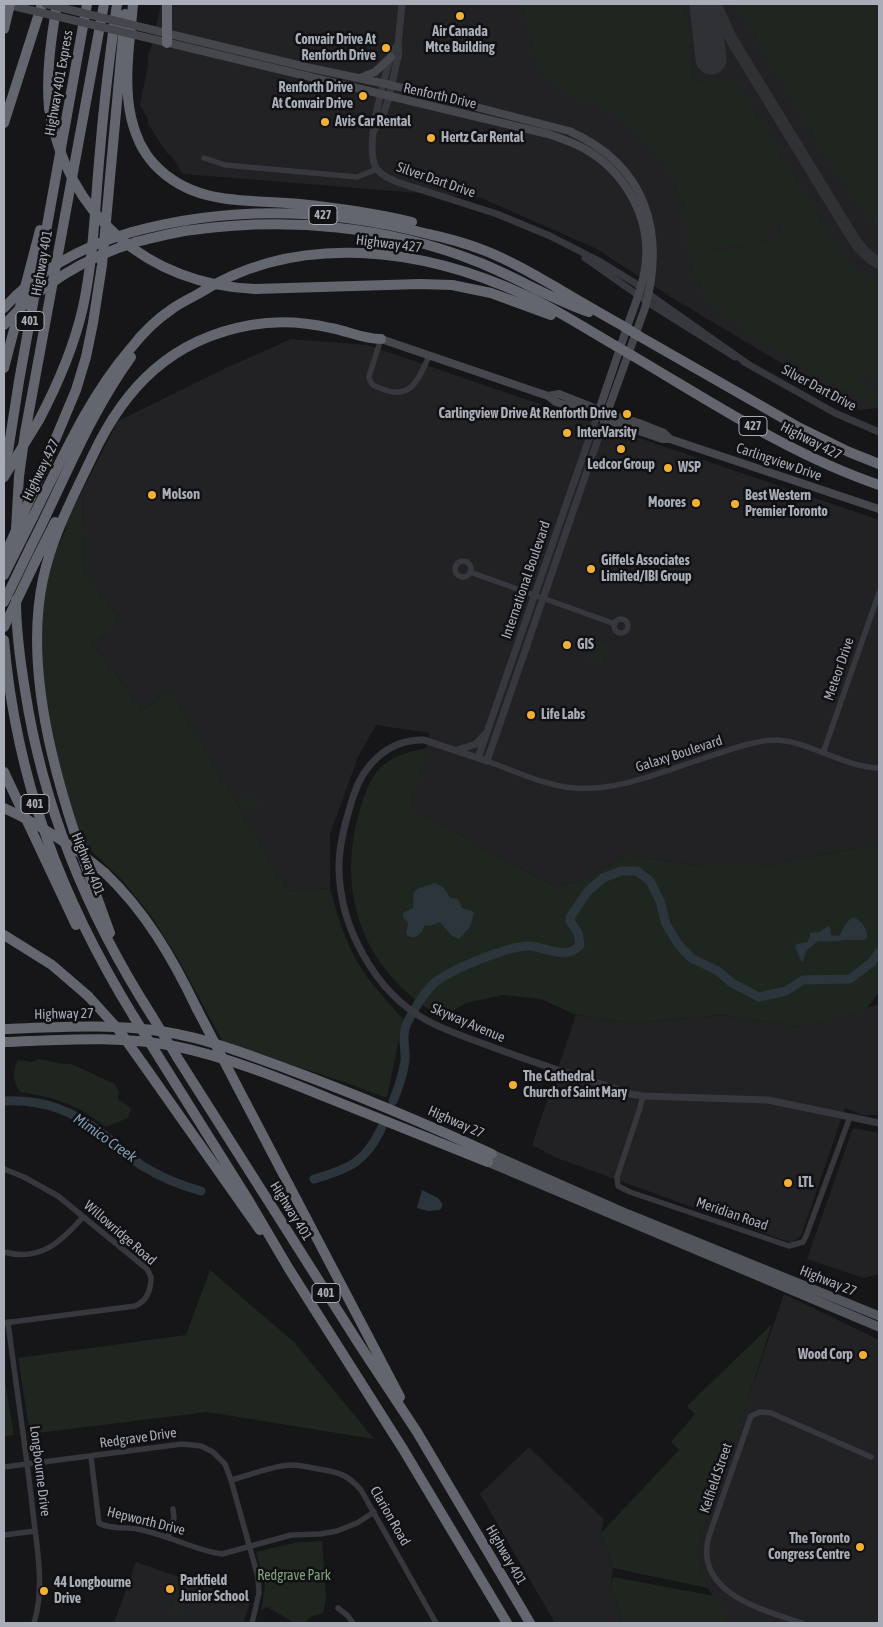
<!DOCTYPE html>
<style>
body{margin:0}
#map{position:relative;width:883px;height:1627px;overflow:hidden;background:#161618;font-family:"Asap Condensed",sans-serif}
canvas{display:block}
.frame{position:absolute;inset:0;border:5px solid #a8adb8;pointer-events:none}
</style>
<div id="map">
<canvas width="883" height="1627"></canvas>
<div class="frame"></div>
</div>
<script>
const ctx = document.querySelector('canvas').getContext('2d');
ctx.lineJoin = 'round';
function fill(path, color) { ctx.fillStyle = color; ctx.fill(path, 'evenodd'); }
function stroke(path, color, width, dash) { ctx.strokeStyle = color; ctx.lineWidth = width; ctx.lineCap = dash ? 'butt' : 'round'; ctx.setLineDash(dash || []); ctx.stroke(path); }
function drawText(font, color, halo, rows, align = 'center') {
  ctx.font = font + ' "Asap Condensed",sans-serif'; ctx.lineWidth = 5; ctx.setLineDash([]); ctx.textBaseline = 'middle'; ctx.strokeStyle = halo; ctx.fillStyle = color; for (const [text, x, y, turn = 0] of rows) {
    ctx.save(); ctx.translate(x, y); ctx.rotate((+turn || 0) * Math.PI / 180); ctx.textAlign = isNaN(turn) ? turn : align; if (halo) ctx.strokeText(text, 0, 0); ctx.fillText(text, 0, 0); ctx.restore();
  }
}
fill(new Path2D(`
 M161,4H879V408L860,410L674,299L595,248L481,198L183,174L171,155L167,153L148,124V119L140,105L148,65V52H150Z
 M291,339L367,345L879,520V844L762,866H698L629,855L581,881L556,887L482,848L443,825L409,811L430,733L376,725L358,757L330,834V888L288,891L171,689L144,710L94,646V644L122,621L84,572L82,491L118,421L226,368Z
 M879,1004V1115H862L845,1108L801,1236L791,1243L557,1158L532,1145L576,1015L633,1023L723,1015L801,1027Z
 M853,1128L879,1133V1274L864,1278L807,1259Z
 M784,1294L879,1340V1623H729L708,1588L698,1558L700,1539Z
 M529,1447L604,1519L601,1533L613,1568L611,1585L622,1623H555L480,1494Z
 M136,1562L233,1596L251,1600L243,1623H114Z`), '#222225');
fill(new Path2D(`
 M522,4H685L694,83L735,80L843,256L859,272L879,282V387L874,379L864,373L860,382L856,380L849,393L793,362L720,312L702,291L690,265L689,257L694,253C717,250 766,250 781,232V228L779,224L771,225L768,228V235L757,242L746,244L694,251L689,249L687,246L685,211L670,172L654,150L640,135L628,124L602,106L573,97L552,84L537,63L533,53Z
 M736,4H879V230L830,163Z
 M858,383L879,394V408L851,394Z
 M82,491L84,572L122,621L94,644V646L144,710L171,689L288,891L330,888C338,919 348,951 367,977C378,992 391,1005 403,1019L387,1098L347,1083L223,1042L177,957L152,917L122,880L81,841L56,754L41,673L40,644L45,587L52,557L67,528L64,526Z
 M591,639L609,644L603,664L585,658Z
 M427,748L410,811L443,825L482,848L556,887L581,881L629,855L698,866H762L879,844V992L866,1009L801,1027L723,1015L633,1023L576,1015L541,999L503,995L466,1003L442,1017C366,975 335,896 359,813C372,769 381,757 427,748Z
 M239,795L240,794L262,802L249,811Z
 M39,1059L64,1064H71L115,1084L119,1092L118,1099L131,1108L128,1118L106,1127C78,1105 55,1097 20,1092C13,1080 12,1072 18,1060L32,1062Z
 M210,1270L295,1343L374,1439L207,1412L30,1434L18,1358L186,1335Z
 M772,1324L737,1434L700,1539L698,1558L708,1588L613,1568L601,1533L679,1450L671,1442L695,1414L687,1406Z
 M4,1376L14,1435L4,1436Z
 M322,1541L326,1599L323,1613L310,1617L304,1623H295L267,1607L261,1611L265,1586L256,1552L299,1542Z
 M613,1577L714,1596L729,1623H622L611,1585Z
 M177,1591L182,1593L176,1602L182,1611L180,1615H177L169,1605Z`), '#1e261f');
fill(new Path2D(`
 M435,883L444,888L450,898L458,899L462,908L470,910L474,913L470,927L459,939L451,935L440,922L430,926L425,925C422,934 414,942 406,934L408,923L403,917V913L413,908L414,892L419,888Z
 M853,917C859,920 862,922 865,928C874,946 853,938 845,940C834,942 829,941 818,941L806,951L803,962L801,961L795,946L797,944L807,942L810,937V933L820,932L828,926L830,928L831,935L839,936L847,922Z
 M422,1190L438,1198L442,1203V1207L440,1210L428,1211L417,1208Z`), '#2c353c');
stroke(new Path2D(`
 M69,1113L72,1109
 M325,1176L328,1180
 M170,1181L172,1185`), '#2c353c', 1);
stroke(new Path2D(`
 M4,1101C39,1099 72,1110 100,1132C114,1142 127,1155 141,1165C160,1177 179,1185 201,1191
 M393,1101C398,1089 403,1074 405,1061C406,1048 401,1036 407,1023C413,1011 423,995 432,985C446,971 510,945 530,946C545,947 567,961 580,945L578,933L570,921L571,916L587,892L603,878L621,871H637L650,881L660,901L666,924L678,944L691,958L718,971L732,983L759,997L786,991L803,980L850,979L872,962L879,952
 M314,1179C349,1169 366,1162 382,1127`), '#2c353c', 9);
stroke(new Path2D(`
 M715,4L732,40L853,238C860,249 867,257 879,263`), '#303135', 12);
stroke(new Path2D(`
 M705,4L711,59`), '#303135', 31);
stroke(new Path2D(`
 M204,158L225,165L357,177L377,169
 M381,339L369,376C370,385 374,386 382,389C412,401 419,378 429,356
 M455 569a8 8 0 1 1 16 0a8 8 0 1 1-16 0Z
 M470,572L615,624
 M614 626a7 7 0 1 1 14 0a7 7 0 1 1-14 0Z
 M823,753L879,593
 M487,761C515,771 545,786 575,788C617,791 656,774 696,761C717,754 751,741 773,740C808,740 843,767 879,768
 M643,1096L640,1108L617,1177L618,1186L630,1192L789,1246L803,1242L806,1236L850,1117
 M4,1169L24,1177L58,1196L147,1269L151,1277C151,1289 147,1301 135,1306L4,1323
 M4,1252C40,1262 61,1242 83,1217
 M8,1322C16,1386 26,1449 33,1513C37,1548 45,1588 34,1623
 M91,1457L99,1523C107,1529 126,1527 137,1529C165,1534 190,1548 216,1553L222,1554L291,1535L320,1534L337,1531L357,1523L374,1512
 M4,1467L182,1444L201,1446L213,1452L225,1464L231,1480L258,1577L259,1593L252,1623
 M231,1480C251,1475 271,1466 291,1465C300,1465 309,1467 318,1469C338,1472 347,1474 361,1490L436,1623
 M4,1535L35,1531
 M168,1537L174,1518L173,1509
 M338,1608L348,1616L353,1623
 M802,1623C763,1610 693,1593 709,1536L751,1416L760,1412L771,1413L871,1457`), '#37383d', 5.5);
stroke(new Path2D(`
 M398,45L392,51C386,75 362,149 377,169C382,176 390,179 397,182L497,214L550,236L599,261L635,283L653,297L748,364
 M375,129C389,111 393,75 399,53L398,45L402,4
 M585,258L652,305L735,357
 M744,362L835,413L879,432
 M606,416L487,761L424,740C388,739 363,765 353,797C346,820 339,843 339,867C339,926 375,993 428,1021C447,1031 467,1038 487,1045C534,1063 583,1078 631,1094L643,1096L768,1100L879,1123
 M457,750L476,744L484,735
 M478,758L598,413`), '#37383d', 7);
stroke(new Path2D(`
 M4,4L26,9
 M145,28L306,67L391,85L569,131C646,165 666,231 645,308L607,413
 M144,37L548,134C560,138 572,142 583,148C622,169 649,213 646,258C645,281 636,302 628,324C619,352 609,381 599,410
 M360,78L375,72L391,57
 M381,339L548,396L556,402L662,439H670L879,509
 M548,396L559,394L612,415L639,423L664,433L670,439`), '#45474d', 8);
stroke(new Path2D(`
 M492,1154L628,1214L879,1316
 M488,1162L879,1327`), '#53555c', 9);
stroke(new Path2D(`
 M133,4C130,41 123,81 131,117C135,135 142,151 154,164C194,207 247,199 300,204C338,208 374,213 412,222
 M4,29L10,4
 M167,43V4
 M49,108C46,73 51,39 57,4
 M4,123L42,4
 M132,232C231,205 329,208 428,234C447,238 465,243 483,250C508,259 531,273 554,286C577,300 600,313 623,326
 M136,242C154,238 173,232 192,230C288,217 388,226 478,262C516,277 551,299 589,312
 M255,289L420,284L452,285L491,293L551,315
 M639,336L800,428L849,452L879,464
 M633,356C713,403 791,455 879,485
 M4,368L40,230
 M39,420C58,384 74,347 83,307C94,256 95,203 100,151C104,102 110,53 117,4
 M4,477L19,381L87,4
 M34,490L76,390L86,357L93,323L102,265L125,14
 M33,517C62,459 88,398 131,348C142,334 157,319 172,309C180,303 189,299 198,294C298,230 424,248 527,296C558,310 586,329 616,346
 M16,530L19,476L25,433L104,4
 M31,546C63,483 89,415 131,357
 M37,558L55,522
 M16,600C16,630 20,660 25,690C43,808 88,916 152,1016
 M4,640C16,780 61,898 134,1017
 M4,772L76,925
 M105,873C146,912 173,959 197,1009
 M110,933C72,829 19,691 43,579C52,536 73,497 92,457C125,386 172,339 251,325C278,320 305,322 331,328C348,331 363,339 381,339
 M4,935L52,965L88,996
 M4,1029C58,1027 113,1023 166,1032C209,1039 252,1056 293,1071C360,1096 426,1124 492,1154
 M4,1042C60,1040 119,1035 174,1046C228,1057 282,1079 333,1100C384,1120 436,1141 488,1162
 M177,1057L359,1344L417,1432L530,1623
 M160,1059L249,1201L289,1269L403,1449L507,1623
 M143,1064L260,1230
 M237,1086L400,1397`), '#63666e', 10);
stroke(new Path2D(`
 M46,4L145,28
 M26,9L144,37`), '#45474d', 8);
stroke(new Path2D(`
 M49,108C66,214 148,285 255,289
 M4,308C38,270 83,246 132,232
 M4,325C40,285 84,258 136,242
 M623,326L639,336
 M616,346L633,356
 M4,477L39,420
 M4,557L34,490
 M4,575L33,517
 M4,602L31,546
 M4,627L37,558
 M4,808C41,825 74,847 105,873
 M88,996L118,1029L143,1064
 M197,1009L237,1086
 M152,1016L177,1057
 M134,1017L160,1059`), '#63666e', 10);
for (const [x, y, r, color] of [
 [460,16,5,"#f2b134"],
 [386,48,5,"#f2b134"],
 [363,96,5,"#f2b134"],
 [325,122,5,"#f2b134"],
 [431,138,5,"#f2b134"],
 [627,414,5,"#f2b134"],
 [567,433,5,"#f2b134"],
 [621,449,5,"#f2b134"],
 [668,468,5,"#f2b134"],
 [152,495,5,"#f2b134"],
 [696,503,5,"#f2b134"],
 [735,504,5,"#f2b134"],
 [591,569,5,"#f2b134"],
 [567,645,5,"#f2b134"],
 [531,715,5,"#f2b134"],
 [513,1085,5,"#f2b134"],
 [788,1183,5,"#f2b134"],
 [863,1355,5,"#f2b134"],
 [860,1547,5,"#f2b134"],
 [170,1589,5,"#f2b134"],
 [44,1591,5,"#f2b134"]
]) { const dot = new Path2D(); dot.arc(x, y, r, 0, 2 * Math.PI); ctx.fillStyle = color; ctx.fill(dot); stroke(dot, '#111113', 2); }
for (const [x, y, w] of [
 [323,215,28],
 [30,321,28],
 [753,426,28],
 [35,804,28],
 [326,1293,28]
]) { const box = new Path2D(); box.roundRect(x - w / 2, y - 9.5, w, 19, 4); ctx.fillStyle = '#111113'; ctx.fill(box); stroke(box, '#a8adb8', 1); }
drawText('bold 12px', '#a8adb8', null, [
 ["427",323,215],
 ["401",30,321],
 ["427",753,426],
 ["401",35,804],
 ["401",326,1293]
]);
drawText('bold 14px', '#a8adb8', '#111113', [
 ["Air Canada",460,32,"center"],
 ["Mtce Building",460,48,"center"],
 ["Convair Drive At",376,40,"right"],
 ["Renforth Drive",376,56,"right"],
 ["Renforth Drive",353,88,"right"],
 ["At Convair Drive",353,104,"right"],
 ["Avis Car Rental",335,122],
 ["Hertz Car Rental",441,138],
 ["Carlingview Drive At Renforth Drive",617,414,"right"],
 ["InterVarsity",577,433],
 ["Ledcor Group",621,465,"center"],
 ["WSP",678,468],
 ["Molson",162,495],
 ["Best Western",745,496],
 ["Premier Toronto",745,512],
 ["Moores",686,503,"right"],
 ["Giffels Associates",601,561],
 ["Limited/IBI Group",601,577],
 ["GIS",577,645],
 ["Life Labs",541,715],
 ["The Cathedral",523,1077],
 ["Church of Saint Mary",523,1093],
 ["LTL",798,1183],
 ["Wood Corp",853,1355,"right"],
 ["The Toronto",850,1539,"right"],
 ["Congress Centre",850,1555,"right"],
 ["Parkfield",180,1581],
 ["Junior School",180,1597],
 ["44 Longbourne",54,1583],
 ["Drive",54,1599]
], 'left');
drawText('14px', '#a8adb8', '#111113', [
 ["Highway 401 Express",59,83,-80],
 ["Renforth Drive",440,96,13],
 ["Silver Dart Drive",436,180,19],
 ["Highway 427",389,244,7],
 ["Highway 401",42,263,-80],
 ["Silver Dart Drive",819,388,28],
 ["Highway 427",811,441,27],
 ["Carlingview Drive",779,462,19],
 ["Highway 427",41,470,-64],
 ["International Boulevard",526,580,-71],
 ["Meteor Drive",839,669,-71],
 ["Galaxy Boulevard",679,754,-18],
 ["Highway 401",88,864,68],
 ["Highway 27",64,1014,-1],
 ["Skyway Avenue",468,1023,23],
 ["Highway 27",456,1122,24],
 ["Highway 401",291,1211,58],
 ["Meridian Road",732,1214,19],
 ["Willowridge Road",120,1233,41],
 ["Highway 27",828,1281,22],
 ["Redgrave Drive",138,1438,-8],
 ["Longbourne Drive",40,1471,83],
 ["Kelfield Street",716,1478,-71],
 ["Clarion Road",390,1516,60],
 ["Hepworth Drive",146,1521,14],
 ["Highway 401",506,1555,60]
]);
drawText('14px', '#7fa381', '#111113', [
 ["Redgrave Park",294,1576]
]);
drawText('italic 15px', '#7f9bb3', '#111113', [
 ["Mimico Creek",105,1138,35]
]);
</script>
